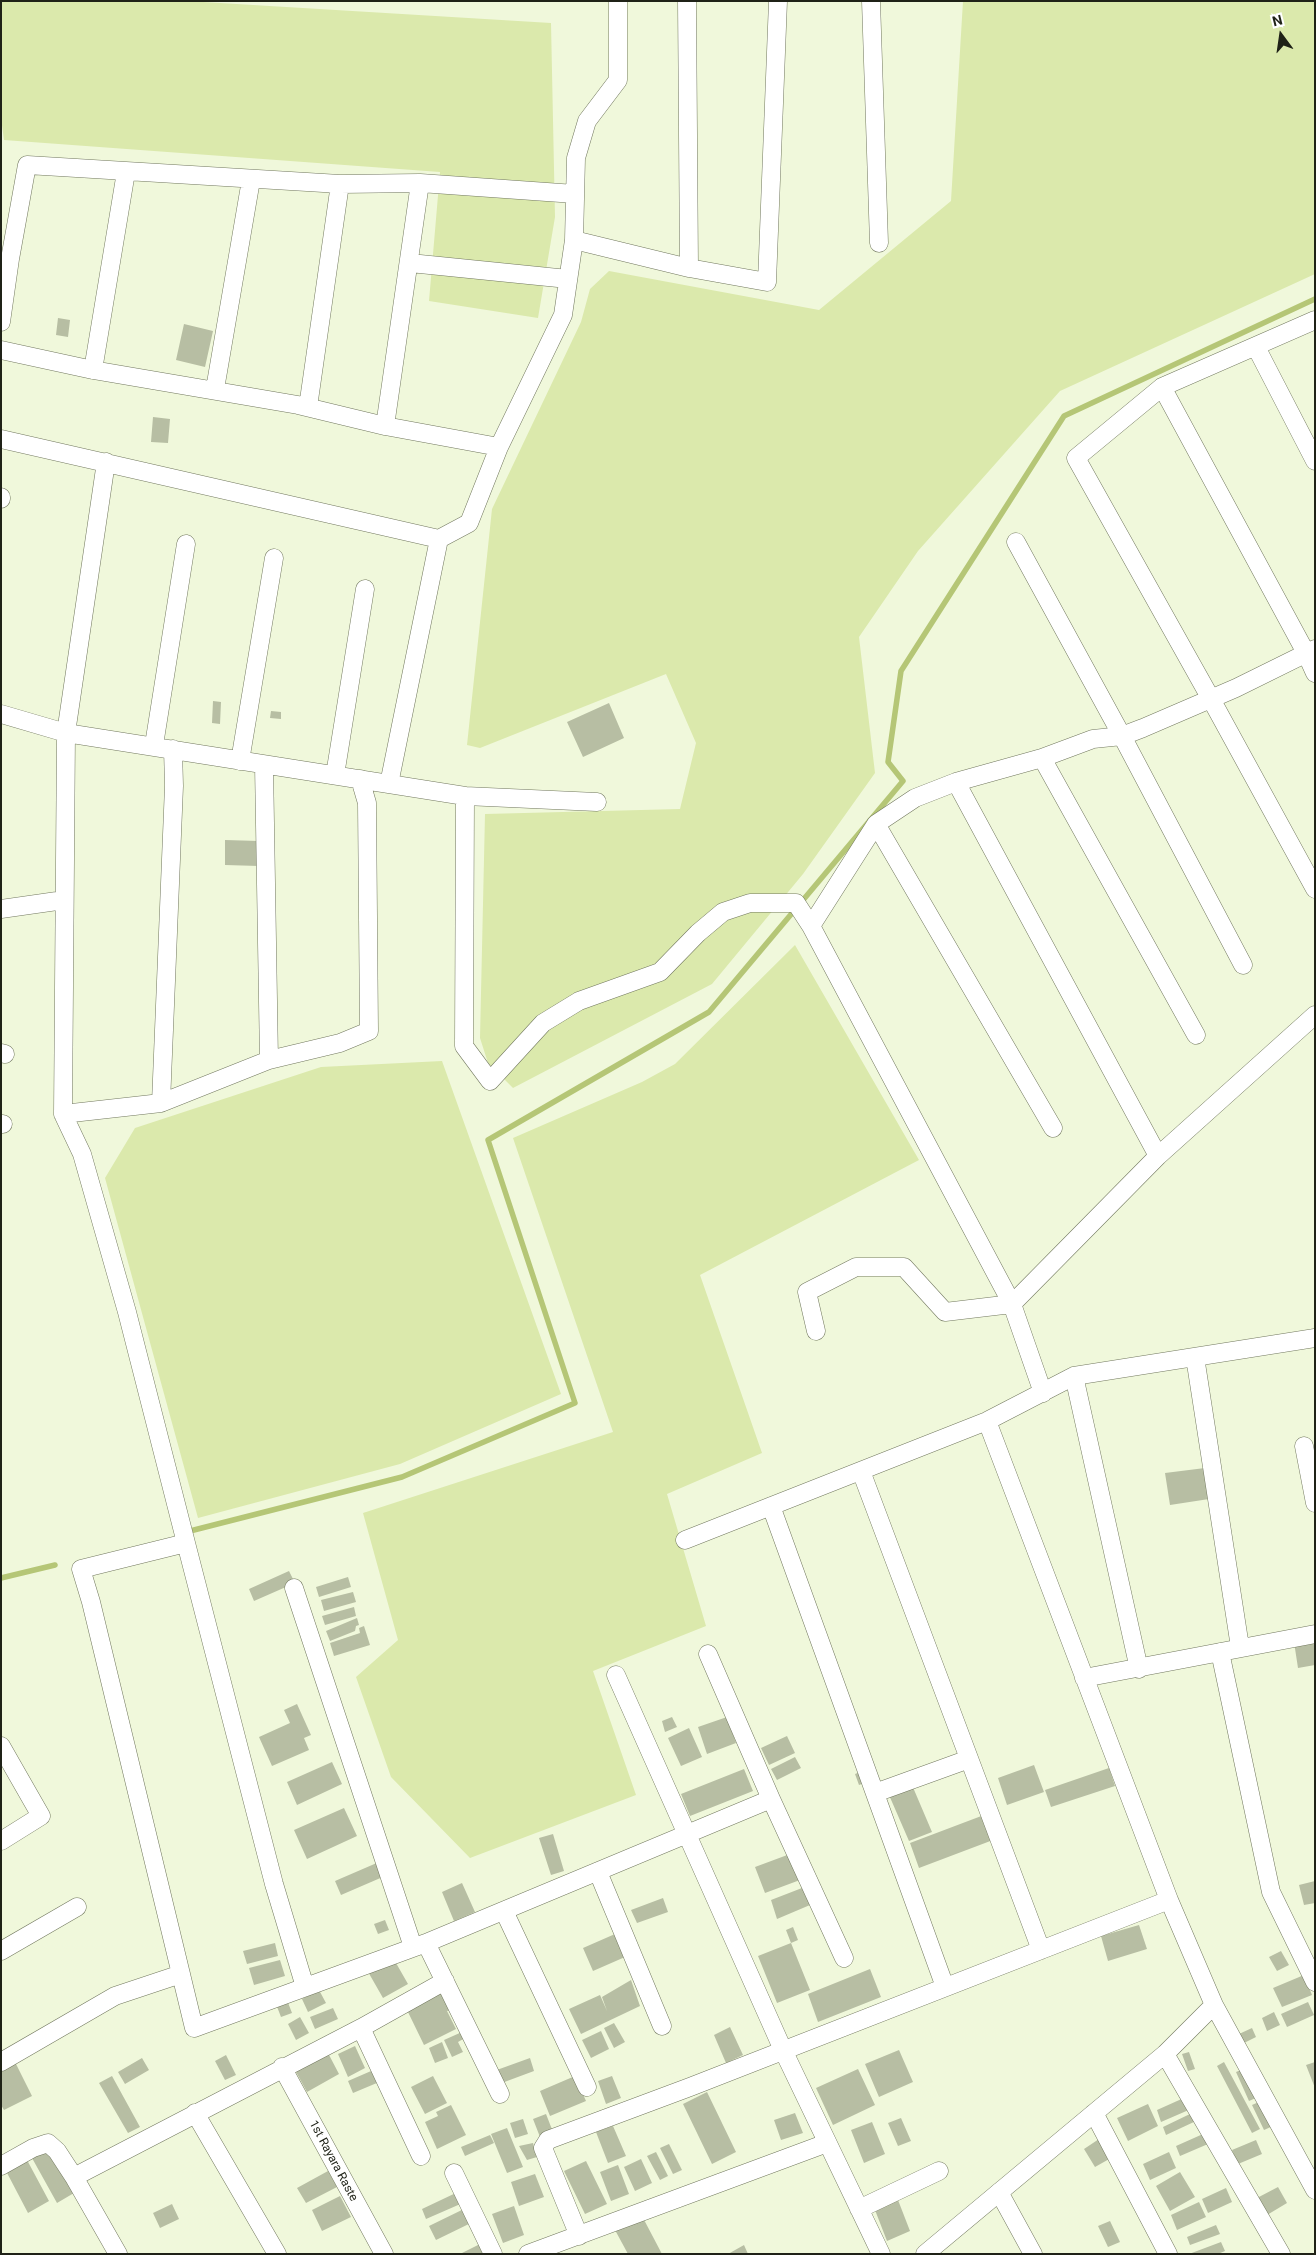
<!DOCTYPE html>
<style>
body{margin:0}
#map{position:relative;width:1316px;height:2255px;overflow:hidden;background:#f0f8db;font-family:Roboto,sans-serif}
canvas{display:block}
.frame{position:absolute;inset:0;border:2px solid #1f2217;pointer-events:none}
.north{position:absolute;left:1256px;top:10px;width:50px;height:50px;-webkit-text-stroke:4px #fff;paint-order:stroke;rotate:346deg;font-size:14px;font-weight:700;line-height:20px;text-align:center;color:#1f2217}
.north::after{content:'';display:block;margin:auto;width:18px;height:22px;background:#1f2217;clip-path:polygon(50% 0,100% 100%,50% 72%,0 100%)}
</style>
<div id="map">
<canvas width="1316" height="2255"></canvas>
<div class="frame"></div>
<div class="north">N</div>
</div>
<script>
const ctx = document.querySelector('canvas').getContext('2d');
ctx.lineJoin = 'round';
function fill(path, color) { ctx.fillStyle = color; ctx.fill(path, 'evenodd'); }
function stroke(path, color, width, dash) { ctx.strokeStyle = color; ctx.lineWidth = width; ctx.lineCap = dash ? 'butt' : 'round'; ctx.setLineDash(dash || []); ctx.stroke(path); }
function drawText(font, color, halo, rows, align = 'center') {
  ctx.font = font + ' Roboto,sans-serif'; ctx.lineWidth = 4; ctx.setLineDash([]); ctx.textBaseline = 'middle'; ctx.strokeStyle = halo; ctx.fillStyle = color; for (const [text, x, y, turn = 0] of rows) {
    ctx.save(); ctx.translate(x, y); ctx.rotate((+turn || 0) * Math.PI / 180); ctx.textAlign = isNaN(turn) ? turn : align; if (halo) ctx.strokeText(text, 0, 0); ctx.fillText(text, 0, 0); ctx.restore();
  }
}
fill(new Path2D(`
 M1,1H187L551,23L555,217L538,318L429,301L440,172L4,140L1,118Z
 M963,1H1315V274L1060,391L918,551L859,637L875,773L803,874L712,984L513,1088L488,1063L480,1038L485,814L680,809L696,743L666,674L480,748L467,745L492,509L581,322L590,289L609,271L819,310L951,201Z
 M795,945L919,1160L700,1275L762,1453L667,1494L706,1626L593,1671L636,1795L470,1858L391,1777L356,1677L398,1640L363,1513L613,1432L513,1138L642,1082L675,1064Z
 M442,1061L561,1394L400,1464L198,1518L105,1178L135,1128L321,1067Z`), '#dbe9ac');
stroke(new Path2D(`
 M190,1531L402,1477L575,1403L488,1140L709,1012L903,781L888,762L901,671L1064,416L1315,299
 M1,1578L55,1565`), '#b5c676', 5.5);
fill(new Path2D(`
 M58,318L70,320L68,337L56,335Z
 M184,324L213,331L205,367L176,360Z
 M153,417L170,419L168,443L151,442Z
 M213,701L221,702L220,724L212,723Z
 M609,703L624,738L583,757L567,722Z
 M271,711L281,712V719L270,718Z
 M225,840L259,841V866L225,865Z
 M1205,1468L1209,1499L1170,1505L1165,1473Z
 M289,1571L295,1583L254,1601L249,1589Z
 M348,1577L351,1587L319,1597L316,1587Z
 M353,1592L356,1602L324,1611L321,1600Z
 M354,1607L356,1616L325,1625L322,1616Z
 M357,1618L359,1625L356,1626L355,1631L330,1641L326,1631Z
 M364,1626L370,1645L334,1656L330,1643L360,1633L359,1628Z
 M1315,1638V1665L1298,1668L1294,1642Z
 M297,1704L311,1735L304,1738L309,1750L272,1766L259,1737L290,1723L284,1710Z
 M672,1717L677,1727L665,1732L662,1721Z
 M727,1717L736,1743L707,1754L698,1727Z
 M689,1728L702,1757L681,1766L668,1738Z
 M787,1736L795,1753L769,1765L761,1748Z
 M795,1757L801,1768L777,1780L771,1769Z
 M332,1762L342,1784L297,1805L287,1782Z
 M1034,1765L1044,1792L1007,1805L998,1778Z
 M1109,1768L1115,1786L1051,1807L1045,1790Z
 M744,1769L753,1791L690,1816L681,1794Z
 M866,1770L870,1781L859,1785L855,1774Z
 M912,1785L932,1832L909,1841L889,1795Z
 M344,1808L357,1836L307,1859L294,1830Z
 M984,1815L993,1840L919,1868L910,1843Z
 M553,1834L564,1871L551,1875L539,1838Z
 M790,1854L800,1880L765,1893L755,1867Z
 M379,1862L385,1876L341,1895L335,1881Z
 M1315,1881V1903L1304,1905L1299,1885Z
 M462,1883L475,1912L454,1921L442,1892Z
 M802,1888L810,1905L777,1919L771,1900Z
 M663,1898L668,1912L637,1923L631,1910Z
 M385,1920L389,1930L378,1934L374,1924Z
 M1139,1925L1147,1949L1108,1961L1101,1936Z
 M793,1927L798,1940L791,1943L786,1930Z
 M615,1934L625,1957L593,1971L583,1948Z
 M275,1943L278,1956L247,1964L243,1951Z
 M791,1943L810,1990L777,2003L758,1956Z
 M1281,1951L1289,1965L1277,1971L1269,1957Z
 M392,1956L408,1984L383,1998L367,1970Z
 M280,1960L285,1976L254,1985L249,1968Z
 M870,1969L881,1997L818,2022L808,1994Z
 M1304,1975L1312,1995L1282,2007L1273,1988Z
 M631,1980L640,2006L581,2034L569,2009L600,1995L607,2011L602,1997Z
 M319,1990L326,2003L308,2012L302,1999Z
 M442,1993L450,2010L447,2011L456,2029L424,2045L407,2010Z
 M287,2000L292,2013L281,2017L276,2004Z
 M1308,2002L1314,2015L1287,2027L1281,2014Z
 M333,2008L338,2019L315,2029L310,2017Z
 M1274,2012L1280,2025L1267,2031L1262,2018Z
 M300,2017L309,2033L296,2040L288,2024Z
 M614,2023L625,2042L614,2048L604,2028Z
 M730,2027L743,2055L726,2063L714,2035Z
 M1252,2028L1256,2037L1244,2043L1239,2034Z
 M601,2031L609,2049L591,2058L582,2040Z
 M462,2032L465,2038L458,2042L463,2052L452,2057L444,2040Z
 M442,2042L448,2058L435,2063L429,2048Z
 M355,2046L365,2068L348,2077L338,2054Z
 M899,2050L913,2082L879,2097L865,2064Z
 M1189,2052L1195,2069L1188,2071L1182,2054Z
 M328,2053L339,2074L307,2092L295,2070Z
 M226,2055L236,2075L225,2080L215,2061Z
 M142,2058L149,2070L125,2084L118,2072Z
 M530,2058L534,2071L499,2084L494,2071Z
 M14,2060L32,2096L4,2110L1,2105V2066Z
 M1224,2062L1260,2129L1252,2133L1217,2066Z
 M1315,2062V2088L1306,2065Z
 M378,2068L384,2080L353,2093L348,2081Z
 M1246,2068L1258,2097L1249,2101L1236,2072Z
 M858,2069L875,2105L833,2125L816,2088Z
 M112,2076L140,2127L128,2133L99,2083Z
 M433,2076L447,2103L425,2114L411,2087Z
 M575,2076L586,2101L550,2116L540,2091Z
 M612,2076L621,2098L606,2104L598,2081Z
 M707,2092L736,2152L712,2164L683,2104Z
 M1186,2097L1191,2109L1161,2122L1157,2110Z
 M1261,2101L1273,2126L1264,2130L1252,2105Z
 M1148,2104L1158,2126L1128,2141L1117,2118Z
 M451,2105L466,2135L437,2149L425,2122L438,2116L436,2112Z
 M795,2113L803,2133L781,2140L774,2120Z
 M1192,2113L1196,2121L1166,2135L1163,2127Z
 M546,2114L553,2132L540,2137L533,2119Z
 M901,2118L911,2141L898,2146L888,2123Z
 M523,2119L528,2134L515,2138L510,2123Z
 M872,2122L885,2154L864,2163L851,2130Z
 M613,2126L626,2156L608,2163L596,2132Z
 M507,2128L523,2167L507,2173L491,2134Z
 M1203,2134L1208,2144L1180,2156L1176,2146Z
 M490,2135L494,2143L465,2156L461,2147Z
 M1099,2139L1111,2158L1095,2167L1084,2149Z
 M1256,2140L1262,2154L1238,2164L1232,2150Z
 M533,2143L537,2157L527,2160L519,2146Z
 M669,2144L682,2170L673,2174L660,2148Z
 M50,2148L74,2193L57,2203L32,2158Z
 M656,2152L668,2176L660,2180L647,2156Z
 M1169,2152L1176,2168L1150,2180L1143,2164Z
 M641,2159L652,2183L635,2191L624,2167Z
 M27,2160L49,2201L28,2213L6,2171Z
 M586,2161L607,2204L585,2214L564,2171Z
 M618,2165L629,2194L611,2201L600,2172Z
 M328,2171L337,2187L306,2203L297,2188Z
 M1180,2172L1195,2197L1170,2211L1156,2186Z
 M535,2174L544,2197L519,2206L511,2182Z
 M1278,2187L1287,2203L1267,2215L1257,2198Z
 M1226,2188L1232,2202L1208,2213L1202,2199Z
 M460,2191L465,2202L426,2219L422,2209Z
 M340,2196L351,2217L322,2231L312,2210Z
 M898,2200L910,2231L887,2241L875,2210Z
 M1199,2202L1206,2217L1177,2230L1171,2215Z
 M172,2204L179,2219L160,2228L153,2213Z
 M514,2206L524,2235L503,2243L492,2214Z
 M468,2207L475,2221L436,2240L429,2226Z
 M642,2216L662,2254H628L615,2230Z
 M1110,2221L1120,2242L1108,2247L1098,2226Z
 M1216,2225L1220,2234L1190,2245L1187,2237Z
 M1221,2242L1225,2251L1218,2254H1189Z
 M480,2244L484,2254H460Z
 M744,2245L748,2254H728Z`), '#b7bea3');
const minor = new Path2D(`
 M871,1L879,243
 M420,183L575,194
 M574,240L689,268L687,1
 M410,263L568,279
 M689,268L767,282L778,1
 M1315,320L1162,387L1076,458L1211,699L1315,889
 M1,322L10,259L27,165L340,184L420,183L385,426
 M1256,347L1315,461
 M1,350L93,370L298,405L385,426L499,447
 M93,370L126,172
 M1162,387L1306,653L1315,673
 M215,389L251,180
 M308,407L340,184
 M1,439L439,539
 M106,462L66,733L63,1114L82,1154L127,1312L186,1543
 M1,497V499
 M1016,542L1122,736L1243,965
 M1,714L66,733L465,796L464,1046L490,1081L543,1023L579,1001L660,972L698,933L723,912L750,903H796L811,926L1012,1304L1043,1393
 M154,745L186,544
 M1042,758L1196,1035
 M240,761L274,558
 M264,765L269,1060
 M335,775L365,589
 M956,782L1158,1156
 M389,784L439,539L469,523L499,447L563,315L574,240L576,158L587,121L618,80V1
 M465,796L597,802
 M876,824L915,798L956,782L1042,758L1093,739L1122,736L1143,728L1236,688L1315,649
 M1,909L64,900
 M811,926L876,824L1053,1128
 M1,1053L5,1054
 M161,1103L174,786L173,749
 M63,1114L161,1103L269,1060L340,1043L369,1031L367,803L360,779
 M1,1124H3
 M816,1331L807,1292L856,1267H904L945,1312L1012,1304L1158,1156L1315,1015
 M1195,1357L1240,1647
 M1074,1376L1139,1669
 M987,1421L1169,1900
 M1304,1446L1315,1503
 M861,1471L1041,1950
 M771,1506L945,1987
 M685,1540L987,1421L1074,1376L1315,1338
 M294,1588L413,1947
 M1220,1652L1271,1892L1315,1982
 M708,1654L771,1799L844,1958
 M616,1675L783,2050L881,2254
 M1084,1678L1315,1634
 M1,1746L41,1816L1,1841
 M875,1793L969,1759
 M598,1872L662,2026
 M504,1911L587,2087
 M1,1951L77,1907
 M305,1987L274,1884L186,1543L81,1569L91,1602L194,2028L426,1943
 M1214,2005L1315,2190
 M361,2028L421,2156
 M1,2062L115,1996L181,1974
 M282,2067L384,2254
 M500,2094L426,1943L771,1799
 M195,2113L277,2254
 M1094,2113L1168,2254
 M1,2166L33,2148L48,2143L57,2151L74,2177L361,2028L445,1981
 M454,2173L493,2254
 M74,2177L118,2254
 M999,2192L1033,2254
 M859,2209L939,2171
 M579,2236L543,2148L548,2140L690,2087L1169,1900L1214,2005L1165,2054
 M528,2254L827,2143
 M925,2254L1165,2054L1281,2254`);
stroke(minor, '#72785f', 19);
stroke(minor, '#fff', 18);
drawText('12px', '#1f2217', '#fff', [
 ["1st Rayara Raste",333,2161,62]
]);
</script>
